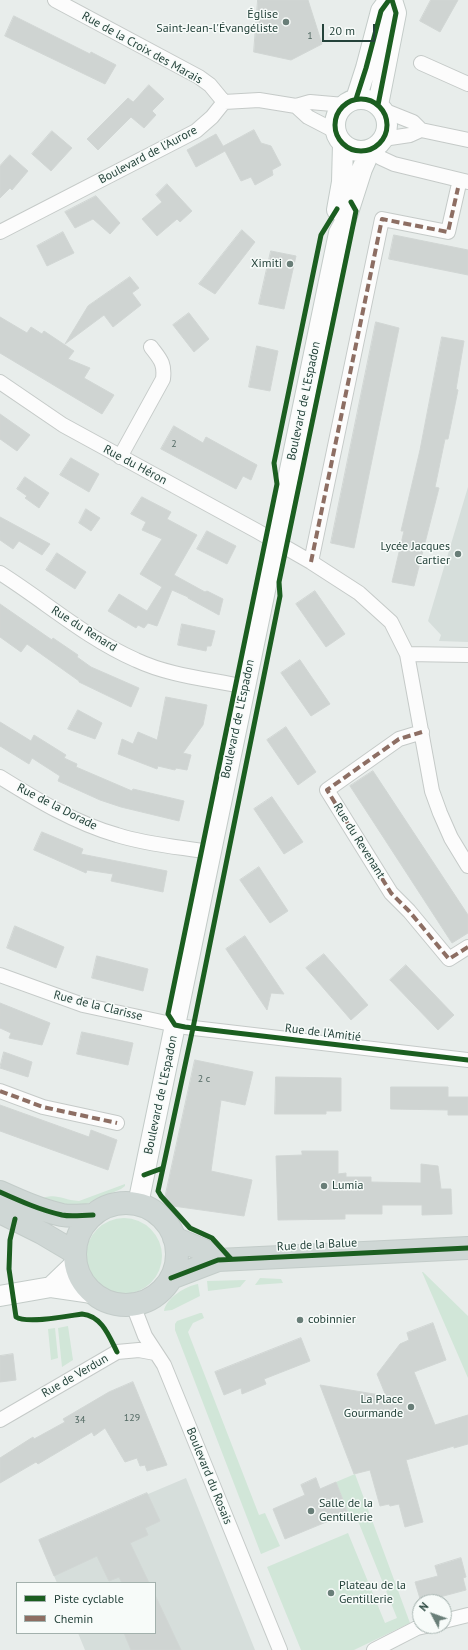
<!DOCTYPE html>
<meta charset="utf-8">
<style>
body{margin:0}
#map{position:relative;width:468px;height:1650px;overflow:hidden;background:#e8edeb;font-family:"PT Sans",sans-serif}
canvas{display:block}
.legend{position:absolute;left:16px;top:1582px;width:140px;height:52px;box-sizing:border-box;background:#f7fbf9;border:1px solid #a3b1ad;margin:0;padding:5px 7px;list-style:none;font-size:12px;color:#24423a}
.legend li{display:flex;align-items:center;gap:8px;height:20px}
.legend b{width:20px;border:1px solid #a3b1ad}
.north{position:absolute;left:412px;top:1594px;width:40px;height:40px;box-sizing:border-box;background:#f7fbf9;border:1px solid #a3b1ad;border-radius:50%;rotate:311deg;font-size:11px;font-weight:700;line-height:16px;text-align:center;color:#24423a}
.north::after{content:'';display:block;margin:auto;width:14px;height:18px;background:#697e78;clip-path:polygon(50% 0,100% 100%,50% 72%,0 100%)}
.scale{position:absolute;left:322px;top:24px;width:53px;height:18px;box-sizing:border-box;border:2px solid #24423a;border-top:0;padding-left:5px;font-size:12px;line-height:14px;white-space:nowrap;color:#24423a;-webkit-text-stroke:3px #f7fbf9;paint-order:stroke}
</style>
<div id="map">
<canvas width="468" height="1650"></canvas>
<ul class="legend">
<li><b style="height:5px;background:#1b5e20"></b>Piste cyclable</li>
<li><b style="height:5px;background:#8d6e63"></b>Chemin</li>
</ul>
<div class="north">N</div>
<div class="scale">20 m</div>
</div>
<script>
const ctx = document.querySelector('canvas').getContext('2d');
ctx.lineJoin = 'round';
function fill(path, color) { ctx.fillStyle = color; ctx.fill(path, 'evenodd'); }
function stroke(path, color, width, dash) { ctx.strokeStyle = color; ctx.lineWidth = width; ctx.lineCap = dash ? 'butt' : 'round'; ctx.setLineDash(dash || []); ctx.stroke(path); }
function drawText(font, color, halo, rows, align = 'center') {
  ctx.font = font + ' "PT Sans",sans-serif'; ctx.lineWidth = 3; ctx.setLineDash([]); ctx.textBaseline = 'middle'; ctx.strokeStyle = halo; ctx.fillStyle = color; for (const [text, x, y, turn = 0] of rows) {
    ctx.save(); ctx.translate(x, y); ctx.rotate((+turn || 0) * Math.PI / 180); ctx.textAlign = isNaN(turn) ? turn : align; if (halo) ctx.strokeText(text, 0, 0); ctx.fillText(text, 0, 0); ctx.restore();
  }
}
fill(new Path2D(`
 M468,487V642L439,641L441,635L428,621Z
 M186,1478L255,1650H85L78,1633H155V1583H57L39,1540Z`), '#d6dedb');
fill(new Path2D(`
 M125,1184V1186L121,1189L77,1208L36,1201C56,1191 60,1200 79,1201Z
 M86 1256a38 38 0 1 1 76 0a38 38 0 1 1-76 0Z
 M422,1272H423L468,1316V1378Z
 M260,1278L281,1279L283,1283L255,1285Z
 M246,1280L240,1287L208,1291L207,1281Z
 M198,1284L200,1296L172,1310L164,1311C166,1298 186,1286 198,1284Z
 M200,1313H202L204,1318L193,1323L188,1332L259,1515L265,1513L280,1546L261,1554L175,1330V1324L177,1321Z
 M68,1326L73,1360L62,1367L58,1328Z
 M55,1328L58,1358L51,1360L48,1329Z
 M355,1474L410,1623L354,1650H301L267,1567L348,1533L385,1623L397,1618L356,1516L348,1513L336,1482Z`), '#d1e6d8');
const building = new Path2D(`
 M258,0H308L322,44L291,60L254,52Z
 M431,0H458L440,32L420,21Z
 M14,16L90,54L91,52L116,65L105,84L5,36Z
 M149,85L164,99L152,111L156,115L144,128L131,117L98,150L87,139L128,98L133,102Z
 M254,130L261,143L271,146L281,165L272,170L273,175L255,185L251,177L241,181L225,151L196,167L187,150L216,134L223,146Z
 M52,131L72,148L51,171L32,154Z
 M10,155L28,171L12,190L10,188L0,198V166Z
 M167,184L192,211L180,222L177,219L157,236L142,219L162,202L156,195Z
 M96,196L120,223L110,234L93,219L75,228L65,212Z
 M242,230L255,242L215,294L199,284Z
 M63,232L74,253L47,266L37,246Z
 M394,235L468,250V275L389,259Z
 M271,251L296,256L284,309L259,304Z
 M130,277L139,288L132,293L141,305L113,327L104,315L65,344L88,306Z
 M189,313L209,339L194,352L173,325Z
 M0,317L27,333L31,327L42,334L44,331L74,351L68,359L90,368L84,378L114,395L102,414L0,353Z
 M376,322L399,328L354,548L331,543Z
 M442,337L464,341L456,389L458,390L448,439H445L435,487L439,488L414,586L392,582L404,531H401L420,450Z
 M257,346L278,351L270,391L249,387Z
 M0,414L30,435L17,451L0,439Z
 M174,426L203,443L206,437L257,465L251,480L243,476L236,489L161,449Z
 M71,458L99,474L89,492L60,475Z
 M25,477L49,493L39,508L25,498L27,496L17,489Z
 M142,497L171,512L167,519L197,535L174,575L205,592L207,591L223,599L219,615L188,598V597L172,590L157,626L148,623L144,628L138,625L136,628L108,611L119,594L147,611L162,587L140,574L162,539L142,530L146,522L131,514Z
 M86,509L100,518L91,531L79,523Z
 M0,517L50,544L42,555L19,541L13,549L0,540Z
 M207,531L236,546L227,564L197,549Z
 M57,553L86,572L75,589L46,570Z
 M315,591L345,634L326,647L296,604Z
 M0,604L52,640L53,638L78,655L77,657L91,667L139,688L131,707L79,682V681L27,644L21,652L0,637Z
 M182,624L215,631L211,646H207L206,651L178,645Z
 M300,660L330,704L311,716L281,673Z
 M166,697L207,705L203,725L183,753L191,755L187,770L176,768L175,770L158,766L157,769L118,754L122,739L133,744L138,732L157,740Z
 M78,710L102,723L95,739L68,729Z
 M0,722L31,741L34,735L66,755L64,758L77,764L76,767L132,791L133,789L184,801L179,821L121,807L100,800L58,781L60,776L32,758L29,764L0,746Z
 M286,727L316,772L298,785L267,740Z
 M373,771L468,915V933L452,943L350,786Z
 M272,797L303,842L284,854L254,809Z
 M42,832L83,849L81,854L167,871L163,892L111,881L113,874L87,870L86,873L34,850Z
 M259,867L288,911L270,923L240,880Z
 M15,926L64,947L56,968L7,948Z
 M245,936L284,994L271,993L267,1010L226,949Z
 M324,954L368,1005L351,1020L306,968Z
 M97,956L148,969L143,991L92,978Z
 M406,965L454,1015L438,1030L390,980Z
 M0,1003L50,1023L42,1045L9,1038L11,1033L0,1028Z
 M82,1032L133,1043L128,1065L77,1054Z
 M4,1052L32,1062L28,1077L0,1068Z
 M195,1060L253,1072L245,1105L221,1100L211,1171L252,1180L244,1216L173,1206L165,1198Z
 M276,1077L341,1078V1111H326V1114H275Z
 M391,1087H448V1097H468V1115H448V1110L391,1109Z
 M0,1105L89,1137L91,1130L117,1140L108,1170L0,1131Z
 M302,1151H338V1174L346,1173V1177H371V1182L421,1183V1164L438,1166L441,1189H451L452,1214L422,1215V1205H382V1214H345V1219L278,1220L276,1156L302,1155Z
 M433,1323L446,1360L414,1372L435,1425L468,1415V1444L454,1448V1446L406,1460L423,1522L405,1527L399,1504L390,1506L389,1504L380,1506L370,1470L354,1474L320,1385L386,1396L377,1374L400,1344L409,1340L407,1333Z
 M301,1338L310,1361L264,1379L266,1384L242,1394L241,1388L224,1395L215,1372Z
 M13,1354L16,1380L0,1382V1356Z
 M133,1382L167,1465L147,1471L145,1465L140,1466L137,1458L125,1462L105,1428L94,1436L92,1432L38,1464L36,1462L0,1483V1458L33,1437L34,1439L65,1422L63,1419L109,1392Z
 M316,1478L320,1489L336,1482L348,1513L285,1539L273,1509L305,1495L301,1485Z
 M147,1493L160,1521L145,1528L148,1535L130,1543L149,1583H122L119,1577L109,1581L97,1556L54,1576L39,1540Z
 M461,1558L466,1577L463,1578L466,1590L421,1602L415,1582L438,1576L435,1566Z
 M155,1595L181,1650H131L124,1633H155Z`);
fill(building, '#cfd4d2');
stroke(building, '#d1d6d4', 1);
const street = new Path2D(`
 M55,0L199,77L210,85L224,102
 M421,63L468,84
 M224,102L259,100L296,106L310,102L344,105
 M296,106L308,117L335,131
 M383,110L413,122L421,130L468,140
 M383,139L410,135L421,130
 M373,148L381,158L394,164L468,182
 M0,232L196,131L212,117L224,102
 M0,382L63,425L257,531L311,562L359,593L391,622L407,654L432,791L440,813L451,838L468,866
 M120,457L163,379C165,363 160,359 151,347
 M311,562L382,219L448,232L458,188
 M0,573C46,602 86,638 136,660C170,676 209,679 245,687
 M407,654L468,655
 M422,732L399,739L327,790L391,893L409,911L449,959L468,947
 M0,777C37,800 75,823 117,835C148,845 180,847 210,852
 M0,975L83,1005L185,1027L468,1060
 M0,1091L43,1107L117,1123
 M133,1305L145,1336L164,1365L280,1650
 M0,1420L117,1352L139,1350L155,1353
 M444,1621L468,1615
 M374,1650L417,1628L426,1626`);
const secondary = new Path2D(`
 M335 125a26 26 0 1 1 52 0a26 26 0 1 1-52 0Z
 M356,99L366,68L381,11L389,0
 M378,105L396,13L392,0
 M337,210L342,182L343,144
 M138,1204L339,233L345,222L362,169L371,149
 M51,1287L75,1264
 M0,1296L51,1287L92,1293`);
const primary = new Path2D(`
 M0,1192C20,1201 40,1210 62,1215C72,1217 82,1215 93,1215
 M75 1254a51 51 0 1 1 102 0a51 51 0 1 1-102 0Z
 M0,1212L42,1233L74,1252
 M174,1238L203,1250L218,1260
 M171,1278L218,1260L468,1248`);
stroke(street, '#c5cac8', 16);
stroke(secondary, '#c3cbc8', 22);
stroke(primary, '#c3ccc9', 24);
stroke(street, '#fcfcfc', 14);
stroke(secondary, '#fcfcfc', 20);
stroke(primary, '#cfd7d5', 22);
stroke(new Path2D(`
 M311,562L382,219L448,232L458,188
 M422,732L399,739L327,790L391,893L409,911L449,959L468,947
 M0,1091L43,1107L117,1123`), '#8d6e63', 4, [8, 4]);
stroke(new Path2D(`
 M335 125a26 26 0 1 1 52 0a26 26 0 1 1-52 0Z
 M356,99L366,68L381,11L389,0
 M378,105L396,13L392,0
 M337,209L321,235L274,463L277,484L168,1014L175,1025L185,1027L468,1060
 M163,1168L158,1191L161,1196L190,1228L212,1238L231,1259
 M144,1175L163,1168L193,1028L280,596L279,582L356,211L351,202
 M0,1192C20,1201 40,1210 62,1215C72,1217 82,1215 93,1215
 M15,1219L10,1240L9,1269L16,1317C27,1324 68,1316 82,1314C102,1316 109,1336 117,1352
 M171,1278L218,1260L468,1248`), '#1b5e20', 5);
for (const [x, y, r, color] of [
 [286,22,4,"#697e78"],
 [290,264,4,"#697e78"],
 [458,554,4,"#697e78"],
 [324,1186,4,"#697e78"],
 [300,1320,4,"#697e78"],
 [411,1407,4,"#697e78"],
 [311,1511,4,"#697e78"],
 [331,1593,4,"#697e78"]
]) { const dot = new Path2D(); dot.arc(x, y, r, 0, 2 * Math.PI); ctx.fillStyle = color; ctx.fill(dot); stroke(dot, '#f7fbf9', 1.5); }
drawText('10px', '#506761', null, [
 ["1",310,36],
 ["2",174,444],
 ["2 c",204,1079],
 ["129",132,1418],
 ["34",80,1420]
]);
drawText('12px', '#24423a', '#f7fbf9', [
 ["Église",278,15],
 ["Saint-Jean-l'Évangéliste",278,29],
 ["Ximiti",282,264],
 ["Lycée Jacques",450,547],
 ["Cartier",450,561],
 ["Lumia",332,1186,"left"],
 ["cobinnier",308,1320,"left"],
 ["La Place",403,1400],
 ["Gourmande",403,1414],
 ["Salle de la",319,1504,"left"],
 ["Gentillerie",319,1518,"left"],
 ["Plateau de la",339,1586,"left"],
 ["Gentillerie",339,1600,"left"]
], 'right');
drawText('12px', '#24423a', '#f7fbf9', [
 ["Rue de la Croix des Marais",142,48,29],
 ["Boulevard de l'Aurore",148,155,-28],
 ["Boulevard de L'Espadon",304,401,-78],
 ["Rue du Héron",135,465,28],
 ["Rue du Renard",84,629,32],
 ["Boulevard de L'Espadon",238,719,-78],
 ["Rue de la Dorade",57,807,27],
 ["Rue du Revenant",359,841,58],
 ["Rue de la Clarisse",98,1006,14],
 ["Rue de l'Amitié",323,1033,7],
 ["Boulevard de L'Espadon",161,1095,-78],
 ["Rue de la Balue",317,1245,-3],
 ["Rue de Verdun",75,1376,-30],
 ["Boulevard du Rosais",209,1476,68]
]);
</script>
